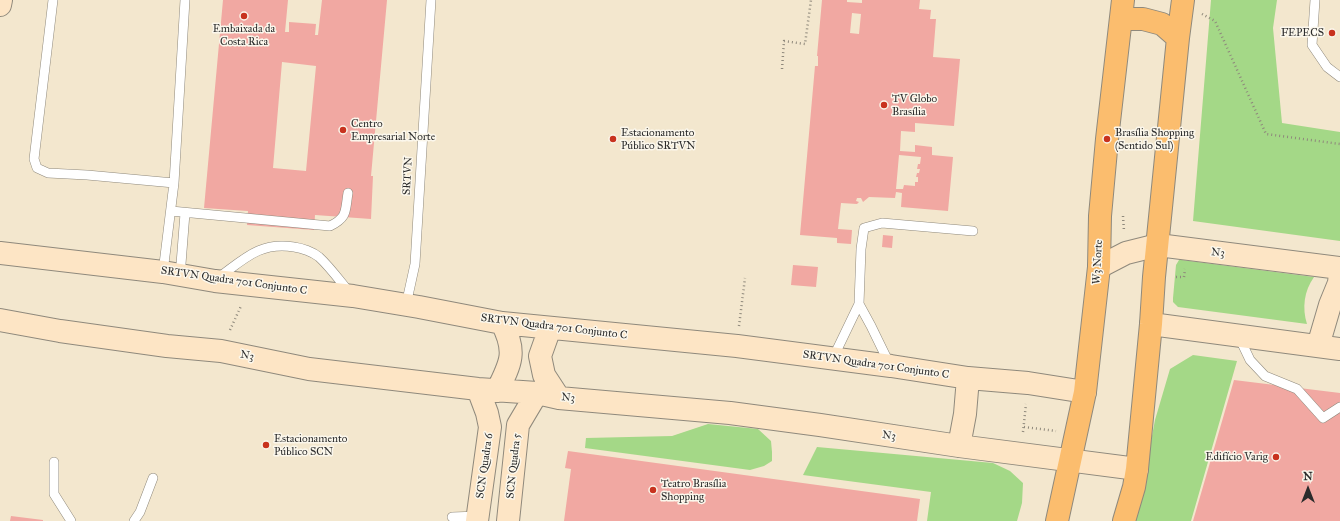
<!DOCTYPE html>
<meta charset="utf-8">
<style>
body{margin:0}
#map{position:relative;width:1340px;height:521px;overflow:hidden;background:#f3e7ce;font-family:"IM FELL Great Primer",serif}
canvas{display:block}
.north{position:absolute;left:1288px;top:469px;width:40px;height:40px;-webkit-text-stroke:3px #fbf7ec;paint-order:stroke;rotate:0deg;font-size:11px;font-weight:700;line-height:16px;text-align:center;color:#2b2b2b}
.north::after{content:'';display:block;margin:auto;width:14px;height:18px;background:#2b2b2b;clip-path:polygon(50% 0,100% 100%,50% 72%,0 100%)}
</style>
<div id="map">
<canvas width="1340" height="521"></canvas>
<div class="north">N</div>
</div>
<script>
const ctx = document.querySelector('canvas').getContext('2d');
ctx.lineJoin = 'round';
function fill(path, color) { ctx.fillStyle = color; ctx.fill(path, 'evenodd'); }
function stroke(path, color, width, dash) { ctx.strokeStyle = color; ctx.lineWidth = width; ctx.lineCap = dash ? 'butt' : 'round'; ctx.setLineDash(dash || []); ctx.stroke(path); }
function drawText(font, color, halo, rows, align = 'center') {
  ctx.font = font + ' "IM FELL Great Primer",serif'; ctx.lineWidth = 3; ctx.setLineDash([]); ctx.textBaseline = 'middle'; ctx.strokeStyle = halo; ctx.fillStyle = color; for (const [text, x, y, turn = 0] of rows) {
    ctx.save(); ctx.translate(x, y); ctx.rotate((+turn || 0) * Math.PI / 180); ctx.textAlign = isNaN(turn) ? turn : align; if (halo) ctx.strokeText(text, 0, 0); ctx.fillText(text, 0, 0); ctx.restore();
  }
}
fill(new Path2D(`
 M1211,0H1277L1273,28L1282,123L1340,132V241L1193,221Z
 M1179,260H1182L1314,277C1304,291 1302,308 1307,324L1178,307L1173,302V298L1176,265Z
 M1193,355L1237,361L1191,521H1134L1141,494L1155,420L1170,369Z
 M708,424L758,429L771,441L772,452V461L764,466L750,470L585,448L586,438L672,436Z
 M817,447L993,463L1010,471L1023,483L1022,503L1017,521H927L931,492L803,475Z`), '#a4d887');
fill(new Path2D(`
 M223,0H288L285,32H289V22L316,24L315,35H318L322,0H387L371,176H373L371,219L315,215L314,230L247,225L248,211L204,208ZM282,62L316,66L306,171L273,168Z
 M822,0H847V2L862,3V0H920L919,9L931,10L930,19H936L933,57L960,59L954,126L915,123V132L901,131L900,151L915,152V145L932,147V155L953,157L948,211L901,207L902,193L896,192L895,198L869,197L863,202L861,198H857L856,201L859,202L857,204L841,203L838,229L852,230L851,244L837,243V238L800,235L815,66H818V56H817ZM852,13L861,14L859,34L850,33ZM899,155L921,157L920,164H918L917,169H920L919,173H917L916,177H918V182H915V186L904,185L903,189H896Z
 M883,235L893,236L892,248L882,247Z
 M793,265L818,267L816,287L791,285Z
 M1234,380L1340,393V521H1193Z
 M568,451L920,499L917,521H564L571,469L565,468Z
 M11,516L43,520V521H10Z`), '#f1a8a2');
const lane = new Path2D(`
 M53,0L34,159L37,168L48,173L87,175L174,183
 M1315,0L1312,45L1327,67L1340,77
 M171,211L330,226C348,217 345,211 348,193
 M163,272L174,183L185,0
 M178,274L181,264L185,213
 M218,278C243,260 260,241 294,247C302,248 313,252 319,257C330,267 340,281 349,292
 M859,304L871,326L890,365
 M406,305L415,264L431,0
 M1239,337L1250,360L1265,376L1297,389L1323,418L1340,407
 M833,358L859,304L861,249L864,228L882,223L973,231
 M54,462V494L71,521
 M452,517L478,516
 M134,521L140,512L153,478`);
const secondary = new Path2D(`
 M0,5L1,0
 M0,253L163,272L215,281L353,296L419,307L502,323L737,346L891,366L968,378L1028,383L1085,392
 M1099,267L1126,253L1158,245L1340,268
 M0,320L60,331L167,346L221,351L309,369L478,389L537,393L559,398L730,413L820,425L959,446L1137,469
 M1151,324L1340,349
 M550,328L540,356L544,375L559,398
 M1318,346L1330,305L1339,283L1340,272
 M497,391C511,363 517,352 502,323
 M959,446L965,414L968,378
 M477,521L490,427L487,413L478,389
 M508,521L518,425L537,393`);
const primary = new Path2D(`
 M1121,19H1143L1162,24L1178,38
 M1057,521L1085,392L1099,267L1100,216L1107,139L1123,0
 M1124,521L1134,487L1137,469L1151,324L1154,277L1178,38L1183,0`);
stroke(lane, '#8f897c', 10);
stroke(secondary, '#8f897c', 24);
stroke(primary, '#8f897c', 24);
stroke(new Path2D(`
 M1202,14L1215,21L1266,134L1340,144
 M782,69L784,41L805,44L811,0
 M1123,216L1124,231
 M1176,277H1184L1185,269
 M739,326L745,278
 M230,330L241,306
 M1024,427L1056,431
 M1023,432L1026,404`), '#8f897c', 2.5, [1, 3]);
stroke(lane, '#fff', 9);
stroke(secondary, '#fde5c5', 22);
stroke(primary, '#fbbd6e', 22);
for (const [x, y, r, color] of [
 [244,16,4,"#c8321e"],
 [1332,33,4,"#c8321e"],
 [884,105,4,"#c8321e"],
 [343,130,4,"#c8321e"],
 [613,139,4,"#c8321e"],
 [1107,139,4,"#c8321e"],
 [266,445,4,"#c8321e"],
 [1276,457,4,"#c8321e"],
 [653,490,4,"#c8321e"]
]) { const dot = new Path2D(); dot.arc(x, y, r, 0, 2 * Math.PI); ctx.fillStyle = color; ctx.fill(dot); stroke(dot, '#fbf7ec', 1.5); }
drawText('11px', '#2b2b2b', '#fbf7ec', [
 ["Embaixada da",244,29,"center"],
 ["Costa Rica",244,42,"center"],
 ["FEPECS",1324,33,"right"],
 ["TV Globo",892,99],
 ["Brasília",892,112],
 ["Centro",351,124],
 ["Empresarial Norte",351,137],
 ["Estacionamento",621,133],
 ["Público SRTVN",621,146],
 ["Brasília Shopping",1115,133],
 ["(Sentido Sul)",1115,146],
 ["Estacionamento",274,439],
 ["Público SCN",274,452],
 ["Edifício Varig",1268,457,"right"],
 ["Teatro Brasília",661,484],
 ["Shopping",661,497]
], 'left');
drawText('11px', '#2b2b2b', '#fbf7ec', [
 ["SRTVN",408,176,-87],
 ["N3",1218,253,7],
 ["W3 Norte",1098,262,-87],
 ["SRTVN Quadra 701 Conjunto C",234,281,8],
 ["SRTVN Quadra 701 Conjunto C",554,327,7],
 ["N3",247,356,11],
 ["SRTVN Quadra 701 Conjunto C",876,365,8],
 ["N3",568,398,6],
 ["N3",889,436,9],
 ["SCN Quadra 6",485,466,-82],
 ["SCN Quadra 5",514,466,-84]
]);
</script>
